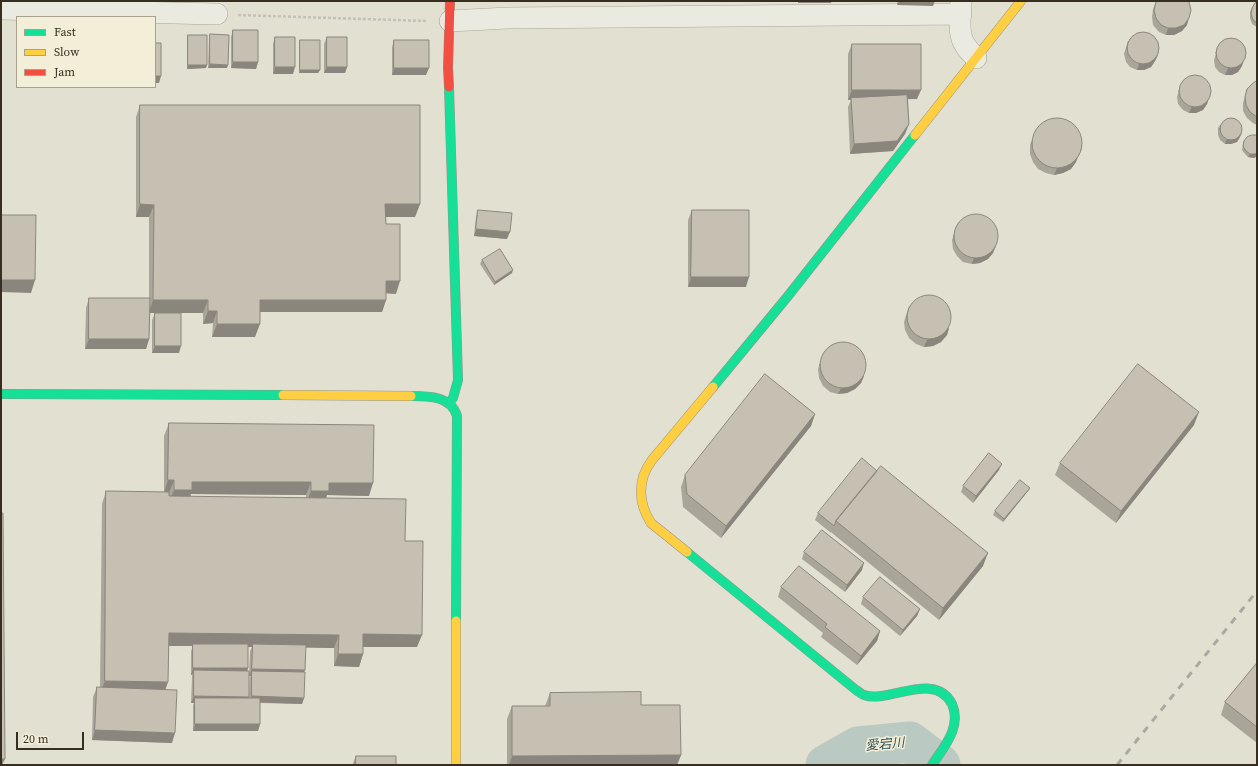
<!DOCTYPE html>
<meta charset="utf-8">
<style>
body{margin:0}
#map{position:relative;width:1258px;height:766px;overflow:hidden;background:#e2e0d1;font-family:"Source Serif 4",serif}
canvas{display:block}
.frame{position:absolute;inset:0;border:2px solid #362f21;pointer-events:none}
.legend{position:absolute;left:16px;top:16px;width:140px;height:72px;box-sizing:border-box;background:#f2eed7;border:1px solid #a7a28e;margin:0;padding:5px 7px;list-style:none;font-size:12px;color:#362f21}
.legend li{display:flex;align-items:center;gap:8px;height:20px}
.legend b{width:20px;border:1px solid #a7a28e}
.scale{position:absolute;left:16px;top:732px;width:68px;height:18px;box-sizing:border-box;border:2px solid #362f21;border-top:0;padding-left:5px;font-size:12px;line-height:14px;white-space:nowrap;color:#362f21;-webkit-text-stroke:3px #f2eed7;paint-order:stroke}
</style>
<div id="map">
<canvas width="1258" height="766"></canvas>
<div class="frame"></div>
<ul class="legend">
<li><b style="height:5px;background:#16e098"></b>Fast</li>
<li><b style="height:5px;background:#ffcf43"></b>Slow</li>
<li><b style="height:5px;background:#f24e42"></b>Jam</li>
</ul>
<div class="scale">20 m</div>
</div>
<script>
const ctx = document.querySelector('canvas').getContext('2d');
ctx.lineJoin = 'round';
function stroke(path, color, width, dash) { ctx.strokeStyle = color; ctx.lineWidth = width; ctx.lineCap = dash ? 'butt' : 'round'; ctx.setLineDash(dash || []); ctx.stroke(path); }
function fill(path, color) { ctx.fillStyle = color; ctx.fill(path, 'evenodd'); }
function drawText(font, color, halo, rows, align = 'center') {
  ctx.font = font + ' "Source Serif 4","Noto Sans JP",serif'; ctx.lineWidth = 3; ctx.setLineDash([]); ctx.textBaseline = 'middle'; ctx.strokeStyle = halo; ctx.fillStyle = color; for (const [text, x, y, turn = 0] of rows) {
    ctx.save(); ctx.translate(x, y); ctx.rotate((+turn || 0) * Math.PI / 180); ctx.textAlign = isNaN(turn) ? turn : align; if (halo) ctx.strokeText(text, 0, 0); ctx.fillText(text, 0, 0); ctx.restore();
  }
}
stroke(new Path2D(`
 M826,765L858,747L910,742L940,765`), '#bac9c2', 41);
const street = new Path2D(`
 M961,1C961,15 957,33 965,45C968,50 972,54 976,58
 M1,9L217,14
 M450,21L508,18L961,14`);
const fast = new Path2D(`
 M449,87L458,380L453,398L449,403
 M713,387L788,296L915,135
 M1,394L283,395
 M411,396C429,396 451,396 457,416L456,621
 M687,552L856,690C858,691 861,694 864,695C888,704 935,670 952,704C962,727 944,747 932,765`);
const slow = new Path2D(`
 M915,135L1021,1
 M283,395L411,396
 M687,552L651,523C638,503 637,480 652,460L713,387
 M456,765V621`);
const jam = new Path2D(`
 M449,87L448,68L450,1`);
stroke(street, '#a8a599', 22);
stroke(fast, '#979489', 10);
stroke(slow, '#979489', 10);
stroke(jam, '#979489', 10);
stroke(new Path2D(`
 M238,15L427,21`), '#c3c1b8', 2.5, [3, 2]);
stroke(street, '#ebeae1', 21);
stroke(fast, '#16e098', 9);
stroke(slow, '#ffcf43', 9);
stroke(jam, '#f24e42', 9);
stroke(new Path2D(`
 M1117,765L1257,591`), '#aba9a1', 3, [7, 7]);
fill(new Path2D(`
 M1156,2L1187,25L1182,31L1174,35H1166L1159,32L1153,25L1152,17L1153,9Z
 M1257,2V27L1252,24L1250,18V12L1252,8Z
 M233,30L258,62L256,69L231,68V37Z
 M210,34L227,68H208L209,38Z
 M188,35L206,68L187,69V38Z
 M275,37L293,74H273V44Z
 M327,37L347,67L345,73H324V44Z
 M300,40L320,70L318,73H299V43Z
 M394,40L426,75H392V47Z
 M1128,41L1158,55L1155,61L1151,67L1144,70H1137L1130,67L1126,62L1124,54Z
 M852,44L917,99H908L909,124L905,134L893,151L850,154L848,107L851,100H848V54Z
 M1218,47L1242,66L1238,72L1232,75H1225L1219,72L1215,67L1214,60Z
 M1257,81V125L1253,123L1247,118L1243,111V103L1247,89Z
 M1181,84L1209,98L1207,104L1203,110L1196,113H1189L1183,110L1178,104L1177,97Z
 M140,105L420,204L415,217H386V224L396,294L386,293V300L382,312H260L255,337H212L213,323L203,324V313H150L149,339L146,349H85L86,308L89,298H149V217H136V117Z
 M1220,125L1240,137L1237,142L1231,144H1225L1220,140L1218,135V128Z
 M1036,130L1076,162L1071,169L1063,173L1054,175L1046,173L1038,169L1033,162L1030,154V145Z
 M1257,135V156L1254,158L1248,157L1245,154L1242,150L1243,144L1244,141Z
 M478,210L507,239L474,236L476,217Z
 M692,210L746,287H688V220Z
 M957,225L993,253L988,259L980,263L972,264L963,262L957,256L953,249L952,240Z
 M482,260L512,273L494,285L480,264Z
 M909,306L949,328L947,335L941,342L933,346L924,347L916,344L909,338L905,330L904,322Z
 M155,313L179,353H152V320Z
 M823,354L864,376L861,383L855,389L847,393L838,394L830,392L823,386L819,378L818,369Z
 M815,414L811,426L721,538L683,507L681,487L685,475Z
 M169,423L369,496L327,495L326,498L405,541L417,647H363V654L359,667L334,666V648L305,647L304,672V698L302,704L260,703V724L258,731H193V705L194,703H191L192,677V675H191V651L193,646H169L165,690L172,743L92,740L93,697L97,687L100,688L102,504L106,491L164,492V436ZM191,494L306,495V498L190,497ZM248,647H252L250,651L249,676H251L250,677L249,698H248L247,671L248,668Z
 M1194,425L1116,523L1055,475L1060,463Z
 M999,470L973,503L961,492L963,486Z
 M1030,488L1028,491L1003,522L993,515L995,511Z
 M818,513L983,566L939,620L832,533V532L831,533L815,520Z
 M804,552L862,570L845,592L802,559Z
 M781,587L880,631L877,641L857,665L821,637L823,633L778,597Z
 M863,597L920,609L917,616L900,636L861,604Z
 M1257,663V743L1221,715L1225,702Z
 M550,693L681,755L677,765H507V719L512,706H545Z
 M356,756L396,765H353V763Z`), '#aaa599');
fill(new Path2D(`
 M798,1H832L831,3H798Z
 M898,1H935L933,6L897,5Z
 M1189,18L1187,25L1182,31L1174,35H1166L1168,28Z
 M1158,55L1155,61L1151,67L1144,70H1137L1139,64Z
 M1244,60L1242,66L1238,72L1232,75H1225L1228,68Z
 M233,62H258L256,69L231,68Z
 M210,64L228,65L227,68H208Z
 M188,65H207L206,68L187,69Z
 M275,67H295L293,74H273Z
 M327,67H347L345,73H324Z
 M394,68H429L426,75H392Z
 M300,70H320L318,73H299Z
 M155,76H161L159,83H155Z
 M852,90H921L917,99L851,100V98V100H848Z
 M1209,98L1207,104L1203,110L1196,113H1189L1192,106Z
 M909,124L905,134L893,151L850,154L854,144Z
 M1242,133L1240,137L1237,142L1231,144H1225L1226,140Z
 M1082,148L1076,162L1071,169L1063,173L1054,175L1057,168Z
 M1257,153V156L1254,158L1248,157L1250,154Z
 M140,204L154,205L149,217H136Z
 M385,204H420L415,217H381Z
 M476,229L510,232L507,239L474,236Z
 M996,246L993,253L988,259L980,263L972,264L974,257Z
 M513,270L512,273L494,285L495,282Z
 M691,277H749L746,287H688Z
 M1,280H35L31,293L1,292Z
 M386,281H400L396,294L382,293Z
 M153,300H208L203,313H149Z
 M260,300H386L382,312H255Z
 M208,311H217L213,323L203,324Z
 M217,324H260L255,337H212Z
 M949,328L947,335L941,342L933,346L924,347L927,340Z
 M89,339H149L146,349H85Z
 M155,346H181L179,353H152Z
 M864,376L861,383L855,389L847,393L838,394L841,388Z
 M1199,412L1194,425L1116,523L1121,511Z
 M815,414L811,426L721,538L726,526Z
 M1002,464L999,470L973,503L976,496Z
 M168,480H174L169,493H164Z
 M192,482H311L306,495L191,494L188,503L169,502L174,490Z
 M329,483H373L369,496L327,495L324,504H306L311,491Z
 M1030,488L1028,491L1003,522L1004,519Z
 M988,553L983,566L939,620L943,608Z
 M864,563L862,570L845,592L847,585Z
 M920,609L917,616L900,636L903,630Z
 M880,631L877,641L857,665L861,656Z
 M169,633L339,635L334,648L253,647V644L252,647L193,646V644V646H164Z
 M363,634L422,635L417,647H359Z
 M338,654H363L359,667L334,666Z
 M193,668H248L246,675L194,670L192,675H191Z
 M252,669L305,670L302,677L252,671L251,676H249Z
 M105,681L168,682L164,694L100,693Z
 M194,696L249,697L246,704L195,698L194,703H191Z
 M252,696L304,698L302,704L249,702Z
 M195,724H260L258,731H193Z
 M95,730L175,733L172,743L92,740Z
 M681,755L677,765H509L512,756Z
 M1,759H5L2,765H1Z`), '#8b867d');
const building = new Path2D(`
 M1157,1H1188L1189,2L1191,10L1189,18L1184,25L1176,28H1168L1161,25L1156,18L1154,10L1156,2Z
 M1257,2V23L1253,20L1251,14L1252,8L1255,3Z
 M233,30H258V62H233Z
 M1127 48a16 16 0 1 1 32 0a16 16 0 1 1-32 0Z
 M210,34L229,35L228,65L210,64Z
 M188,35H207V65H188Z
 M275,37H295V67H275Z
 M327,37H347V67H327Z
 M1216 53a15 15 0 1 1 30 0a15 15 0 1 1-30 0Z
 M300,40H320V70H300Z
 M394,40H429V68H394Z
 M155,43H161V76H155Z
 M852,44H921V90H852Z
 M1179 91a16 16 0 1 1 32 0a16 16 0 1 1-32 0Z
 M1257,81V117L1250,112L1246,105L1245,97L1247,89L1253,83Z
 M907,95L909,124L897,141L854,144L851,98Z
 M140,105H420V204H385L386,224H400V281H386V300H260V324H217V311H208V300H153L154,205L140,204Z
 M1220 129a11 11 0 1 1 22 0a11 11 0 1 1-22 0Z
 M1032 143a25 25 0 1 1 50 0a25 25 0 1 1-50 0Z
 M1252,135H1257V153L1255,154H1250L1246,151L1243,146L1244,141L1247,137Z
 M478,210L512,213L510,232L476,229Z
 M692,210H749V277H691Z
 M954 236a22 22 0 1 1 44 0a22 22 0 1 1-44 0Z
 M1,215H36L35,280H1Z
 M500,249L513,270L495,282L482,260Z
 M907 317a22 22 0 1 1 44 0a22 22 0 1 1-44 0Z
 M89,298H150L149,339H89Z
 M155,313H181V346H155Z
 M820 365a23 23 0 1 1 46 0a23 23 0 1 1-46 0Z
 M1138,364L1199,412L1121,511L1060,463Z
 M765,374L815,414L726,526L687,494L685,475Z
 M169,423L374,425L373,483H329V491H311V482H192V490H174V480H168Z
 M989,453L1002,464L976,496L963,486Z
 M862,458L877,471L836,521L834,526L818,513Z
 M881,466L988,553L943,608L836,521Z
 M1020,480L1030,488L1004,519L995,511Z
 M106,491L169,492V496L406,499L405,541H423L422,635L363,634V654H338L339,635L169,633L168,682L105,681Z
 M1,513H3L5,759H1Z
 M822,530L864,563L847,585L804,552Z
 M799,566L880,631L861,656L825,627L827,624L781,587Z
 M880,577L920,609L903,630L863,597Z
 M193,644H248V668H193Z
 M253,644L306,645L305,670L252,669Z
 M1257,663V727L1225,702Z
 M194,670L249,671V697L194,696Z
 M252,671L305,672L304,698L252,696Z
 M97,687L177,690L175,733L95,730Z
 M641,692V705H680L681,755L512,756V706H550V693Z
 M195,698H260V724H195Z
 M356,756H396V765H356Z`);
fill(building, '#c6c0b2');
stroke(building, '#8b867d', 1);
drawText('italic 13px', '#325255', '#f2eed7', [
 ["愛宕川",885,745,-5]
]);
</script>
